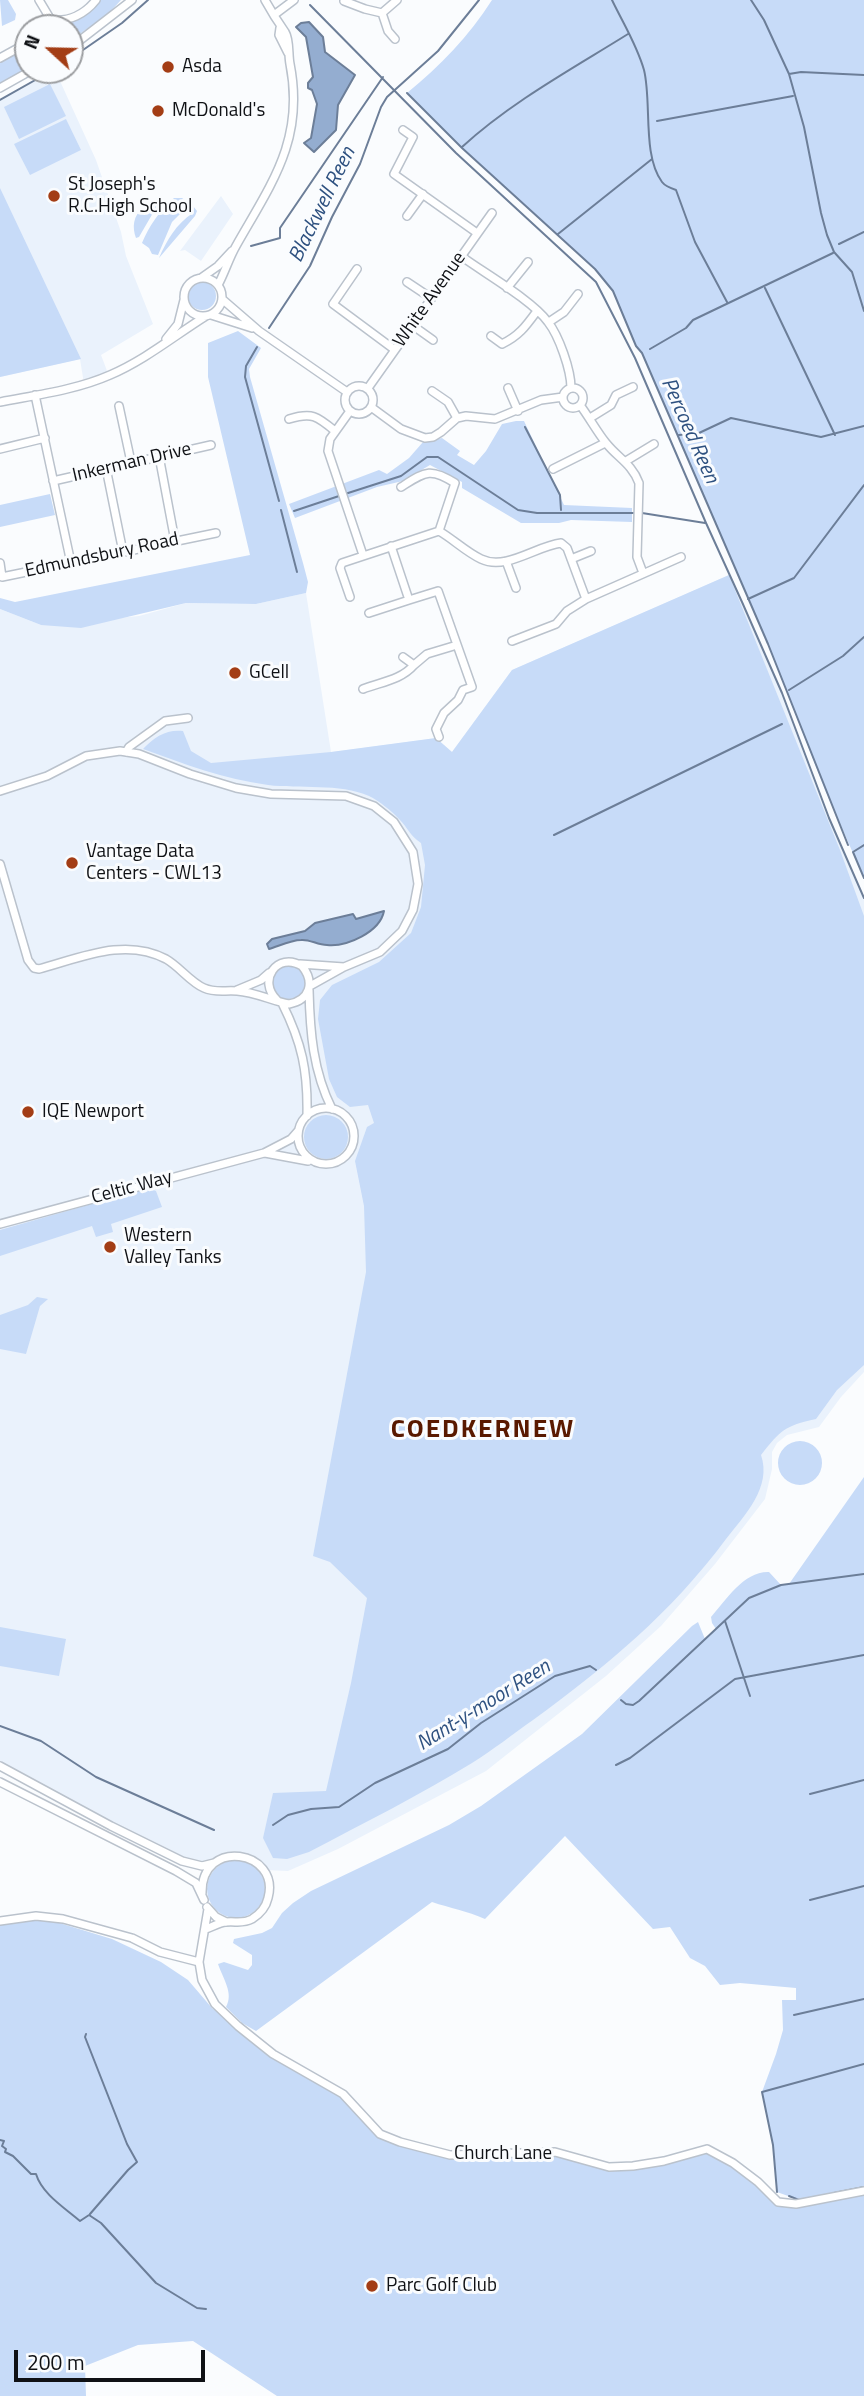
<!DOCTYPE html>
<style>
body{margin:0}
#map{position:relative;width:864px;height:2396px;overflow:hidden;background:#fafcfe;font-family:"Titillium Web",sans-serif}
canvas{display:block}
.north{position:absolute;left:14px;top:14px;width:70px;height:70px;box-sizing:border-box;background:#fafcfe;border:2px solid #9c9ea1;border-radius:50%;rotate:292deg;font-size:19px;font-weight:700;line-height:28px;text-align:center;color:#0f1115}
.north::after{content:'';display:block;margin:auto;width:24px;height:32px;background:#a33d15;clip-path:polygon(50% 0,100% 100%,50% 72%,0 100%)}
.scale{position:absolute;left:14px;top:2350px;width:191px;height:32px;box-sizing:border-box;border:4px solid #0f1115;border-top:0;padding-left:9px;font-size:21px;line-height:24px;white-space:nowrap;color:#0f1115;-webkit-text-stroke:5px #fafcfe;paint-order:stroke}
</style>
<div id="map">
<canvas width="864" height="2396"></canvas>
<div class="north">N</div>
<div class="scale">200 m</div>
</div>
<script>
const ctx = document.querySelector('canvas').getContext('2d');
ctx.lineJoin = 'round';
function fill(path, color) { ctx.fillStyle = color; ctx.fill(path, 'evenodd'); }
function stroke(path, color, width, dash) { ctx.strokeStyle = color; ctx.lineWidth = width; ctx.lineCap = dash ? 'butt' : 'round'; ctx.setLineDash(dash || []); ctx.stroke(path); }
function drawText(font, color, halo, rows, align = 'center') {
  ctx.font = font + ' "Titillium Web",sans-serif'; ctx.lineWidth = 6; ctx.setLineDash([]); ctx.textBaseline = 'middle'; ctx.strokeStyle = halo; ctx.fillStyle = color; for (const [text, x, y, turn = 0] of rows) {
    ctx.save(); ctx.translate(x, y); ctx.rotate((+turn || 0) * Math.PI / 180); ctx.textAlign = isNaN(turn) ? turn : align; if (halo) ctx.strokeText(text, 0, 0); ctx.fillText(text, 0, 0); ctx.restore();
  }
}
fill(new Path2D(`
 M55,70L96,160L121,232L126,256L153,324L101,355L109,376L84,384L80,359L0,377V100Z
 M221,196L233,214L201,261L185,250L180,251Z
 M729,575L782,693L829,818L864,898V1372L841,1397L819,1427L787,1435L777,1443L772,1452V1469L765,1499L715,1564L661,1626L606,1676L486,1771L338,1849L288,1871L264,1870L242,1856L193,1865L0,1766V609L41,625L139,616L186,603L256,604L306,593L331,752L436,738L452,752L512,670Z`), '#eaf2fc');
fill(new Path2D(`
 M0,0H8L16,14L15,20L2,26Z
 M99,0H121L109,13L70,41V28H49C67,16 85,22 99,0Z
 M492,0H864V878L825,790L768,644L642,353L636,346L613,291L595,269L462,148L407,93C440,66 469,36 492,0Z
 M15,53L24,58L26,65L24,71L0,84V60Z
 M50,84L66,116L19,139L4,107Z
 M66,119L81,150L30,175L14,144Z
 M0,188L81,359L0,377Z
 M174,198H182L190,204L172,222L158,255L152,254L149,248L142,243C149,226 160,210 174,198Z
 M154,205L157,206L139,237L136,238C132,227 133,216 143,208L145,212Z
 M193,206L197,211L195,216L159,258C167,240 176,224 193,213Z
 M188 296a14 14 0 1 1 28 0a14 14 0 1 1-28 0Z
 M238,331L261,348L249,369L250,377L303,563L308,582L306,593L256,604L186,603L81,628L41,625L0,609V598L15,602L250,555L208,377V343Z
 M516,421H524L564,505L632,508V522L571,520L559,523H521L462,488V482L430,465L403,481L377,487L295,518L289,504L379,470L387,474L409,458L423,442L442,438L460,451L457,455L474,465L486,451L502,424Z
 M50,494L55,515L0,527V505Z
 M729,575L840,850L864,916V1365L837,1390L816,1419C784,1426 781,1430 761,1455C772,1487 745,1515 726,1539C671,1613 607,1666 533,1720C513,1734 493,1750 472,1763C420,1795 364,1823 309,1852L287,1859L273,1858L263,1838L273,1793L326,1791L351,1683L367,1598L330,1562L313,1556L366,1272L364,1206L355,1161L367,1127L374,1123L368,1105L350,1107L337,1097L329,1079L318,1019L320,1000L332,985L379,962L411,933L421,907L425,865L421,843C410,836 408,828 399,819C392,811 379,801 369,796C339,783 300,789 268,785C224,779 184,764 143,749C154,737 167,729 183,731L191,751L211,763L331,752L436,738L452,752L512,670Z
 M271 982a17 17 0 1 1 34 0a17 17 0 1 1-34 0Z
 M304 1137a22 22 0 1 1 44 0a22 22 0 1 1-44 0Z
 M148,1188L156,1191L162,1207L111,1224L113,1232L96,1237L92,1226L0,1256V1230Z
 M37,1297L48,1299L40,1306L26,1354L0,1349V1315L28,1305Z
 M778 1463a22 22 0 1 1 44 0a22 22 0 1 1-44 0Z
 M864,1477V2187L799,2200L777,2192L773,2145L762,2092L776,2054L783,2030L782,2000H796V1988L740,1983L720,1985L705,1966L690,1958L670,1927L653,1929L565,1836L485,1919C467,1911 450,1908 432,1902L256,2031L242,2023L226,2007C234,1993 223,1979 218,1964L224,1962L248,1970L252,1965V1955L233,1943L234,1939L262,1933L272,1928L282,1913L293,1903L311,1891L449,1825L481,1806L582,1734L692,1626L698,1622L705,1639L716,1629L712,1623L711,1617C726,1600 744,1571 769,1572L781,1585L789,1584Z
 M0,1627L66,1639L59,1676L0,1666Z
 M207 1889a29 29 0 1 1 58 0a29 29 0 1 1-58 0Z
 M31,1918L56,1922L112,1939L161,1962L188,1980L212,2008L273,2054L343,2094L380,2134L450,2155L555,2152L580,2161L633,2166L707,2149L733,2163L778,2202L796,2204L864,2191V2396H277L193,2341L138,2345L85,2366L86,2396H0V1923Z`), '#c7dbf8');
const water = new Path2D(`
 M309,22L323,37L325,52L355,75L338,105L336,130L314,152L304,143L311,138L317,104L312,90L308,88V83L313,77L306,37L296,27L301,23Z
 M384,911C380,932 347,947 327,945C317,945 310,939 301,940C291,940 279,946 269,949L267,944L272,939L305,931L315,923L353,914L356,919Z`);
fill(water, '#94add0');
stroke(water, '#6c7e98', 2);
stroke(new Path2D(`
 M612,0C623,23 637,45 644,70C652,102 642,155 662,182C665,186 670,188 676,190L695,242L727,302
 M751,0L764,20L789,74L804,127L821,213L827,235L834,252L852,272L864,311
 M310,5L456,153L596,282L635,358L706,523L742,602L782,693L829,818L864,898
 M70,59L122,23L148,0
 M789,74L801,72L864,75
 M407,93L462,148L595,269L613,291L636,346L642,353L768,644L848,845
 M0,100L53,70
 M657,121L793,96
 M462,147C511,102 572,69 628,34
 M558,234L652,159
 M839,244L864,232
 M251,246L280,238V228L383,77
 M765,288L835,435
 M269,328L310,266L332,217L360,164L381,107L387,97L438,51L479,0
 M257,347L246,366L245,377L279,501
 M650,349L686,328L693,320L833,253
 M525,427L560,495L561,510
 M679,435L699,433L731,418L821,437L864,426
 M345,494L401,476L427,457H438L518,510L537,513H636
 M281,510L297,572
 M294,511L339,496
 M642,513L705,523
 M748,599L794,578L864,485
 M789,690L843,656L864,637
 M554,835L782,724
 M864,845L853,852L864,878
 M725,1621L750,1696
 M621,1700L626,1704L633,1705L639,1701L749,1598L781,1585L864,1574
 M0,1726L41,1741L96,1777L214,1830
 M616,1765L630,1758L735,1679L864,1655
 M810,1794L864,1780
 M273,1825L288,1815L311,1809L339,1807L375,1783L448,1749L481,1723L555,1676L590,1666L596,1670
 M810,1900L864,1886
 M794,2015L864,1999
 M86,2034L85,2037L127,2144L137,2162L128,2170L90,2214
 M0,2140L4,2141L2,2146L6,2149L5,2152L13,2156L31,2174H36C42,2194 65,2208 80,2221L89,2215L101,2223L156,2283L197,2308L206,2309
 M777,2192L773,2145L762,2092L864,2064
 M834,2193L864,2187
 M789,2196L799,2200L805,2199`), '#6c7e98', 2);
const minor = new Path2D(`
 M39,0L51,20
 M344,1L365,9L382,13
 M382,13L388,31L395,39
 M382,13L397,0
 M274,15L294,0
 M45,28L51,20C69,22 85,14 96,0
 M280,28L279,35L288,53
 M28,42L20,47L28,59
 M70,48L132,0
 M0,58L20,47
 M0,88L32,70
 M403,130L413,137L394,174L477,233
 M407,216L423,194
 M461,256C484,273 532,300 548,322C559,336 571,370 571,388
 M357,269L333,304L395,350
 M201,278L218,266L232,251
 M184 297a19 19 0 1 1 38 0a19 19 0 1 1-38 0Z
 M407,282L431,298
 M218,285C225,272 229,258 236,246C271,184 305,140 290,64C288,54 290,40 285,32C278,22 271,11 265,0
 M507,288L528,262
 M222,299L259,331L347,392
 M211,315L252,328
 M549,322L564,312L578,294
 M412,325L433,340
 M491,336L502,344C519,336 526,326 537,311
 M166,339L178,324L184,300
 M345 400a14 14 0 1 1 28 0a14 14 0 1 1-28 0Z
 M563 398a10 10 0 1 1 20 0a10 10 0 1 1-20 0Z
 M368,388L492,213
 M508,388L518,411
 M432,391L448,402L457,418
 M35,395L71,563
 M0,402C36,395 76,390 110,375C145,360 174,336 206,316
 M580,405C589,417 597,432 606,443C618,458 632,464 639,483L637,557L643,573
 M119,406L131,462
 M371,407L401,429L425,438L433,437L441,432L457,418L466,416L495,419L541,400L563,397
 M350,411L330,439L328,451L363,555
 M590,418L611,405L616,395L633,387
 M289,419C312,412 317,416 335,431
 M0,449L45,438
 M159,456L175,541
 M626,461L654,444
 M106,468L123,552
 M553,469L605,443
 M53,481L211,445
 M401,487C425,472 430,467 455,483L439,531
 M391,546L409,600L438,591L472,687L463,690L458,700L444,713L436,729L439,737
 M571,559L591,551
 M506,561L516,588
 M0,563L2,577L216,533
 M350,597L340,568L342,563L439,531C453,539 466,552 481,559C506,571 536,546 561,543L567,548L586,599
 M369,613L409,600
 M512,641L556,624L567,611L586,599L681,557
 M403,657L414,665L427,654L457,645
 M363,689C381,682 401,680 414,665
 M126,752L129,747L165,721L188,718
 M0,791L47,776L86,756L120,751L139,754L190,774L236,788L271,794L346,796L374,806L394,822L413,852L418,884L413,910L402,931L380,952L344,967L310,986
 M0,864L28,960L34,968L39,969C80,958 125,937 166,959C180,967 190,982 204,988C215,993 225,990 237,991C255,992 272,1001 289,1004C310,1000 315,982 302,966C277,951 257,981 277,1000
 M300,964L344,967
 M237,990L261,980L269,973
 M309,990C310,1032 313,1071 332,1109
 M282,1003C302,1043 308,1071 307,1116
 M298 1136a28 28 0 1 1 56 0a28 28 0 1 1-56 0Z
 M265,1153L308,1161
 M0,1224L264,1153L291,1139L298,1131
 M0,1766L111,1826L182,1861L202,1866L214,1863
 M0,1782L176,1871L196,1883L204,1900
 M202,1893C201,1837 281,1850 268,1898C266,1907 260,1914 252,1919C243,1924 236,1921 226,1922C220,1922 212,1927 206,1929
 M207,1907L216,1917L226,1922
 M208,1909L199,1962L202,1980L215,2004L238,2026L273,2054L343,2094L380,2134L400,2142L450,2155L555,2152L609,2167L633,2166L664,2161L707,2149L733,2163L758,2182L778,2202L796,2204L864,2191
 M0,1921L36,1916L63,1919L132,1938L160,1952L199,1962`);
stroke(minor, '#bac2cc', 10);
stroke(minor, '#fff', 7);
for (const [x, y, r, color] of [
 [168,67,7,"#a33d15"],
 [158,111,7,"#a33d15"],
 [54,196,7,"#a33d15"],
 [235,673,7,"#a33d15"],
 [72,863,7,"#a33d15"],
 [28,1112,7,"#a33d15"],
 [110,1247,7,"#a33d15"],
 [372,2286,7,"#a33d15"]
]) { const dot = new Path2D(); dot.arc(x, y, r, 0, 2 * Math.PI); ctx.fillStyle = color; ctx.fill(dot); stroke(dot, '#fafcfe', 2.5); }
drawText('19px', '#0f1115', '#fafcfe', [
 ["Asda",182,67],
 ["McDonald's",172,111],
 ["St Joseph's",68,185],
 ["R.C.High School",68,207],
 ["GCell",249,673],
 ["Vantage Data",86,852],
 ["Centers - CWL13",86,874],
 ["IQE Newport",42,1112],
 ["Western",124,1236],
 ["Valley Tanks",124,1258],
 ["Parc Golf Club",386,2286]
], 'left');
drawText('19px', '#0f1115', '#fafcfe', [
 ["White Avenue",430,300,-55],
 ["Inkerman Drive",132,463,-13],
 ["Edmundsbury Road",102,556,-12],
 ["Celtic Way",132,1188,-15],
 ["Church Lane",503,2154]
]);
drawText('italic 21px', '#2e5180', '#fafcfe', [
 ["Blackwell Reen",323,205,-64],
 ["Percoed Reen",689,431,66],
 ["Nant-y-moor Reen",484,1706,-32]
]);
ctx.letterSpacing = '2px';
drawText('bold 26px', '#591900', '#fafcfe', [
 ["COEDKERNEW",483,1431]
]);
ctx.letterSpacing = '0px';
</script>
